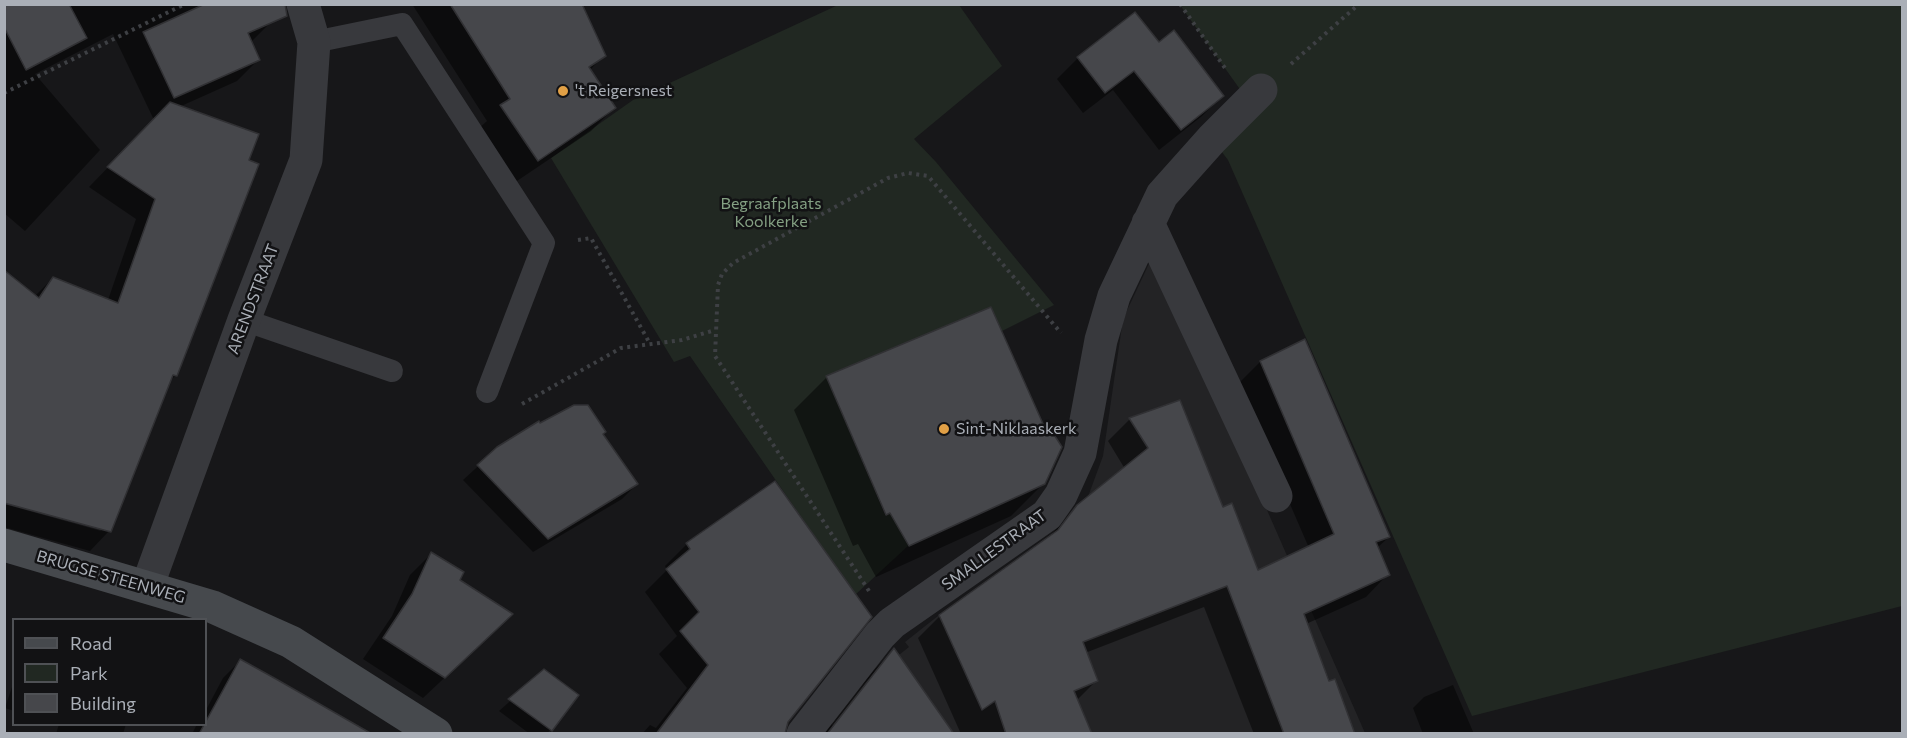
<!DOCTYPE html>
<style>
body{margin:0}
#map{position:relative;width:1907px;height:738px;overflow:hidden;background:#171719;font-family:Commissioner,sans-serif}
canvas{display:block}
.frame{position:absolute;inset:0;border:6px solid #aaafb7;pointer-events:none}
.legend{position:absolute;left:12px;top:618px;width:195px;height:108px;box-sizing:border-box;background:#121214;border:2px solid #4f5155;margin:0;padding:8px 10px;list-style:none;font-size:18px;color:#aaafb7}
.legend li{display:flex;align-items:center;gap:12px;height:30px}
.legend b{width:30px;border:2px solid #4f5155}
</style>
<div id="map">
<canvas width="1907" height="738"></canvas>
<div class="frame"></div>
<ul class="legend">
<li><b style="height:8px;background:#46494d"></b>Road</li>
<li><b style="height:16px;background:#212822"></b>Park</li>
<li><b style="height:16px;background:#46474b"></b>Building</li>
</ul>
</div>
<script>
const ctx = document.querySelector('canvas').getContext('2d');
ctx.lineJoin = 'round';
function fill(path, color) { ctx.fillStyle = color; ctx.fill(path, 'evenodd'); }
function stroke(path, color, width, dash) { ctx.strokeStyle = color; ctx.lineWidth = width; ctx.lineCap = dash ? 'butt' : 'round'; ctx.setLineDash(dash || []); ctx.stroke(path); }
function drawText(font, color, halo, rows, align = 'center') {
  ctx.font = font + ' Commissioner,sans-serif'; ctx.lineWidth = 5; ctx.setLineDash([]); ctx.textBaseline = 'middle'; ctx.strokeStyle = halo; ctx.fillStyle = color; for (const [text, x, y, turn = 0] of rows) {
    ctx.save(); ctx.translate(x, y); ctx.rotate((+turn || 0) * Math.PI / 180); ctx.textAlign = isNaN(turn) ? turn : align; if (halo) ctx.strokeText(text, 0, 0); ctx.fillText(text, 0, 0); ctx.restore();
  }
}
fill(new Path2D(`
 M1154,253L1365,733L842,734L829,722L866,681L909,647L905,642L948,608L952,613L1055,539L1086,502L1103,456L1123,319Z`), '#232325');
fill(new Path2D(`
 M838,5H959L1002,66L914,139L936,162L1054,305L998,333L990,313L993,311L991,307L826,376L885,515L890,513L895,517L908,546L855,595L690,356L674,362L551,158L633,100Z
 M1180,5H1902V606L1472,716L1228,160L1212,139L1249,102Z`), '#212822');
fill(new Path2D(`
 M4,4H264L272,21L251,42L258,60L237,81L179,107L176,375L168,383L109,531L90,551L4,527V504L101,531L35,296L53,278L108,300L136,219L89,187L154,120L113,34L35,74L100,150L25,231L4,213Z
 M412,4H546L604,55L590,70L614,108L591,131L514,183L478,129L487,121Z
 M1135,14L1158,44L1222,96L1202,116L1159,150L1113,90L1083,113L1057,79L1078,58Z
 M1260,362L1389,537L1377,548L1388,574L1366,597L1306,624L1352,734H1254L1204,607L1085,653L1096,681L1077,700L1090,734H961L918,638L940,616L1046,540L1078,506L1125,469L1108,441L1130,419L1222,509L1257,572L1309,548L1238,384Z
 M827,377L1044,483L1011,516L876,577L858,544L853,546L794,410Z
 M601,435L637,484L622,499L533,552L463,480L498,448Z
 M775,483L787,722L783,734H642L650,725L656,728L687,688L659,654L677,636L645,592L667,570L665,566L687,544Z
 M431,554L458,581L491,634L423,698L363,659L392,616L410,575Z
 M894,650L953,734H824L872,672Z
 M240,661L328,734H192L197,724H206V710L223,678Z
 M544,671L576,695L547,734H530L499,711Z
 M14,681V711L5,708Z
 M1453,685L1474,734H1423L1413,708L1424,697Z
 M59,724H126L123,734H56Z`), '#0007');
const building = new Path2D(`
 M4,4H69L87,38L26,70L4,27Z
 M205,4H285L287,16L248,33L260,60L174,98L143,32Z
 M450,4H582L606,56L589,67L616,108L538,161L500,105L510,99Z
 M1135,12L1159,42L1174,30L1224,96L1181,130L1134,71L1105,93L1077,57Z
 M170,102L259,134L249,160L259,164L177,376L173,375L111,532L4,503V270L39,298L53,277L118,303L155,199L107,167Z
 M991,307L1048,435L1053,433L1062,447L1045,484L909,546L890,513L886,515L826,376Z
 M1305,339L1390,537L1376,542L1390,575L1304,614L1329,681L1335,679L1355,734H1284L1227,586L1083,642L1098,681L1074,691L1092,734H1006L995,701L982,710L939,615L1058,530L1077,505L1148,448L1129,418L1180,400L1223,507L1232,503L1258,570L1334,534L1260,361Z
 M574,405H588L606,432L603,434L638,484L548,539L477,465L497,447L539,421L540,423Z
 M775,481L872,617L788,722L785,734H656L708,665L680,631L699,612L666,569L690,549L686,543Z
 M431,552L464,572L460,580L513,614L445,678L383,638L412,594Z
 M894,648L954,734H827Z
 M240,659L276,679L372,734H199Z
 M544,669L579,695L552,731L508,699Z`);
fill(building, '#46474b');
stroke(building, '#313134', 1.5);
stroke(new Path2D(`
 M1180,4L1225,68
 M1291,64L1359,4
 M4,93L185,4
 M578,240L591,238L649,342
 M522,404L621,348L682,340L715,330
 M869,591L715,356L718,285L722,274L733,263L888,178L908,173L928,176L1061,333`), '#3e4044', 4, [3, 4.5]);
stroke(new Path2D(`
 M314,42L402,24L544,243L487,392
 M244,320L392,371`), '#38393d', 22);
stroke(new Path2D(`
 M1148,223L1276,496
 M147,587L244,320L306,160L314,42L303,4
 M803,734L880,635L892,623L1047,515L1061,495L1080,453L1101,340L1114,296L1162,195L1212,139L1261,90`), '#38393d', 33);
stroke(new Path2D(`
 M4,545L213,607L291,642L436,734`), '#46494d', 33);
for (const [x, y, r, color] of [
 [563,91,6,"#e1a046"],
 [944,429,6,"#e1a046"]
]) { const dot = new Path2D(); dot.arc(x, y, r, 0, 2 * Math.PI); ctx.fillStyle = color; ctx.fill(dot); stroke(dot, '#121214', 2); }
drawText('16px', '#aaafb7', '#121214', [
 ["'t Reigersnest",575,91],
 ["Sint-Niklaaskerk",956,429]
], 'left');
drawText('16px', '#84a083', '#121214', [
 ["Begraafplaats",771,204],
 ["Koolkerke",771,222]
]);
drawText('16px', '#aaafb7', '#121214', [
 ["ARENDSTRAAT",253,299,-69],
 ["SMALLESTRAAT",994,550,-36],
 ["BRUGSE STEENWEG",111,577,16]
]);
</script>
